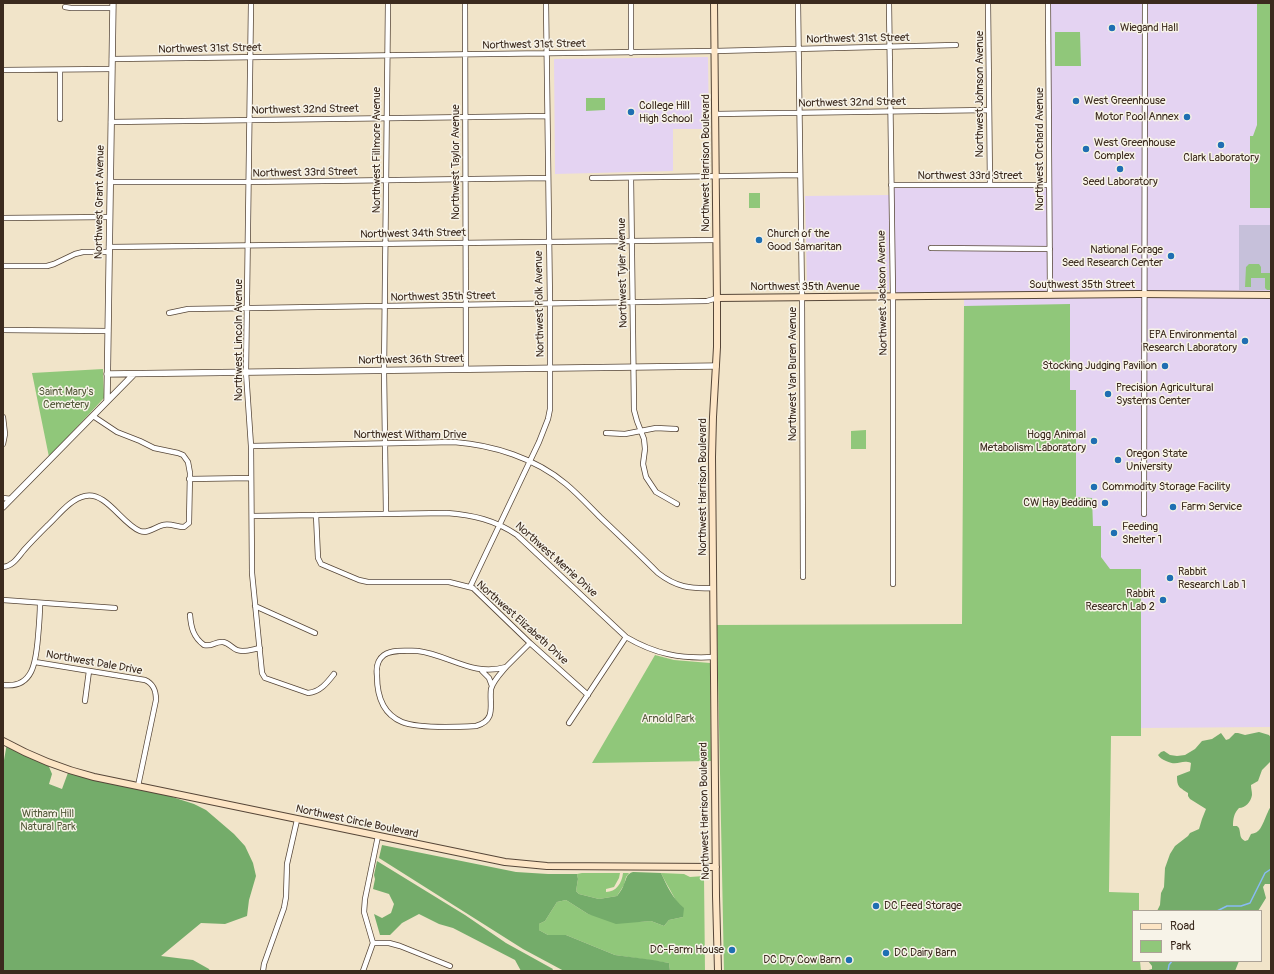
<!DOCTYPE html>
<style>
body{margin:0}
#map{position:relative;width:1274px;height:974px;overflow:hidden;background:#f1e4c9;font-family:Pangolin,sans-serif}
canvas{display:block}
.frame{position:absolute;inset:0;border:4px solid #3b2a1e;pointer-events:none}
.legend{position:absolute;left:1132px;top:910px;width:130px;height:52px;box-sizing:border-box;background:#f7f3e8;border:1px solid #aca397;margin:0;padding:5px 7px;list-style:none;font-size:12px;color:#3b2a1e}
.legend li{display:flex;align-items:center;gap:8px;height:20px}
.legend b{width:20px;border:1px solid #aca397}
</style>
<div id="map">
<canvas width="1274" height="974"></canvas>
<div class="frame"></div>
<ul class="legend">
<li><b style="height:5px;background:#fde5c5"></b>Road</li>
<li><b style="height:11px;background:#90c77a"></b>Park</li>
</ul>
</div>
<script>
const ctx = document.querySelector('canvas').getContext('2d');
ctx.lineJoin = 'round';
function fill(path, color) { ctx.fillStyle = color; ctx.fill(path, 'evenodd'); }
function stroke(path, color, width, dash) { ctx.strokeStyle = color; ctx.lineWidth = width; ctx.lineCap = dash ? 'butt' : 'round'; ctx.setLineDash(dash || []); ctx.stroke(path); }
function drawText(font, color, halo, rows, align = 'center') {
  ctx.font = font + ' Pangolin,sans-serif'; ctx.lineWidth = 3; ctx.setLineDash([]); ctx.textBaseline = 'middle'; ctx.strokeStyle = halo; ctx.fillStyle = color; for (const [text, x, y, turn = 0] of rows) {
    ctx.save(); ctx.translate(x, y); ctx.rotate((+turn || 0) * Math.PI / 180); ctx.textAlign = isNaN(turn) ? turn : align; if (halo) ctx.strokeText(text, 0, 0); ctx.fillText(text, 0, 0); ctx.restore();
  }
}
fill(new Path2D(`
 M1051,3H1271V727L1141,728V736H1111L965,625L964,295L895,294L892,187L1050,186Z
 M708,57L709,129H673V171L555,174L554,59Z
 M889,195V290L808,289L807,288L805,196Z`), '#e4d3f2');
fill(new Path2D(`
 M1239,225H1271V290H1239Z`), '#c6c0da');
fill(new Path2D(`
 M1257,3H1271V208H1250V136H1253L1257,125Z
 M1055,32H1080L1081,66H1055Z
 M586,98H605V110L586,111Z
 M749,193H760V208H749Z
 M1259,264L1261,267V273H1271V290H1267L1265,288V278H1251V287H1245L1246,267L1249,264Z
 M1070,304V390H1076V497L1092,498L1093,526H1101V557L1110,569H1141V736H1111L1109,892L1139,893V911H1133V961H1140L1141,971H724L717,625L962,624L964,306Z
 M103,369L104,398L49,457L32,373Z
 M866,430V449H851V431Z
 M655,655L674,660L710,663L711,761L592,763Z
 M582,873H620L619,878L614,887L606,889V892C616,892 622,883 623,873H629L626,877L624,885L617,896L599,899L579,894L576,891L578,879L577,874Z
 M661,873L684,874L690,877L704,876L705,971H670L669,963L615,955L566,935H548L539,930V924L545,921L557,902L566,900L588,914L636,922L651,921L664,926L669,920L683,917C678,901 668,888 661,873Z`), '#90c77a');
fill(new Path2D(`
 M1259,732L1269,735L1271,738V761L1262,770L1258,781L1251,785C1251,789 1252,791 1252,795C1251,802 1245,808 1239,808C1234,813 1233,819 1233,826H1237L1239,828C1241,834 1239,838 1245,841L1248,840L1251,834C1254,833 1256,833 1258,831C1262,829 1267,812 1271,806V884H1265L1263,887L1266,898L1258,911H1157L1160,905L1161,893L1164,887L1165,868L1170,854L1175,846L1188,836L1190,833L1199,829L1202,819L1206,809L1190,799L1188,796V793C1179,787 1177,787 1177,776L1190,771L1191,763C1181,759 1178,767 1166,761C1162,759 1160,758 1158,755L1161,752L1164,751L1170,755L1177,756L1185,755L1195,749L1202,741L1212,739L1221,733L1226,740L1229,739L1235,733H1238L1245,735Z
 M7,743L47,762L52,774L49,784L62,789L69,770L138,786L194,804L206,810L234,834L245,846L253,863L256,876L249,900L247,916L225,924L201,923L161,956L193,960L209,969L210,971H3V766Z
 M382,845L516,872L548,874H577L578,879L576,891L579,894L599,899L617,896C620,892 623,888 624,884C627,878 626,874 633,872L661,873C667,886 673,899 684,908L683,917L669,920L664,926L651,921L616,924L588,914L566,900L557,902L545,921L539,924V930L548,935H566L615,955L653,960L669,963L670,971H564L523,949L379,858Z
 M377,861L465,915L506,943L553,969L552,971H521L515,960L453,928L439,924L419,914L402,923L390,935H380L374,914L382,918L391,913L394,904L389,894L373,889L375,879L374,875Z
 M1148,961H1239L1235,971H1145L1152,969V966Z`), '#74ac6a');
stroke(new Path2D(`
 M1217,911L1227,906H1241L1250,903L1265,873L1271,869
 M1168,971L1169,965L1172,961`), '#88bbf5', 1.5);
const minor = new Path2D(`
 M251,3L246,372L251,446L252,573L262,673L265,678L308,693C320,692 327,683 334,674
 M465,3L466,369
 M631,3V53
 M798,3L802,297L803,577
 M889,3L893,296V584
 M988,3L990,185
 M1048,3L1050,295
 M65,7L71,8H113
 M112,59L715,51L956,45
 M3,70L112,69
 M60,71V119
 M715,114L989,110
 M111,122L547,116
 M592,178L800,175
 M631,178L634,410L637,421L644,439L645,449L643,464L646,477L656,492L677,504
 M110,182H248L548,178
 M891,185H1049
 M3,218L109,217
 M109,247L716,240
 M931,248L1050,249
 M3,266H47L54,264L75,254L83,252H109
 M169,313L188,309L707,301L717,298
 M3,330L108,331
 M3,417L5,434L3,444
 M606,433L625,434L656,428L676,429
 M251,446L454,442C493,445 535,458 566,484C578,494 590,507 601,518C620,536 639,554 658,573C676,587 690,589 713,588
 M189,479L251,478
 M3,498L11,499
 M386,514L384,371L388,3
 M1144,514L1145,3
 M316,515L318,558L321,564L359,580L368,582H449L473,588L530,643L588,695
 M252,516L447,513C473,515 495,520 517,535L626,637C655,654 680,659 714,657
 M3,567C13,566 18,557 24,550C31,542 39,534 47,526C58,516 70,499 85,496C106,491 122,524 140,531C148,534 155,527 163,525C170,523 177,527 184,527L189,523L190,473L188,462L183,455L178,453L154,448L140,441L117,432L93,416
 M470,587L539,442L548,419L550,409V304L546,3
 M3,600L115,608
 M255,606L315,633
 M190,615C191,627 193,637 204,645C213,647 215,641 223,642C229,643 232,648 237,650C244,653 253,649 260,648
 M418,651C449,655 473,677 506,667C501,673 493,681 491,689C489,705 497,720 476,726C457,727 419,729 402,722C383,714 377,695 377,676C376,668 377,660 384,655C393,649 408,651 418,651Z
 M35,662L145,680C154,684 156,691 156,700L138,786
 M506,667L530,643
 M482,671L489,678L492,686
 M3,685C34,689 36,660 38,637C39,626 40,614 40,603
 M85,701L89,671
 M569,723L626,637
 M373,943H389L400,946L450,966
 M263,971L264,964L284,908L286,897L287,864L297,820
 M363,971L373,943L364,912L365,899L378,836`);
const tertiary = new Path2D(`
 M107,374L716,366
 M107,401L113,3
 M3,507L134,374`);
const secondary = new Path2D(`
 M714,3L717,304V347L713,417L712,457L716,896L718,971
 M717,298L1139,294L1271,295
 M3,741C32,757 62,769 94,777L505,862L547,866L716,867`);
stroke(minor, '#564638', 6);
stroke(tertiary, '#564638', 7);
stroke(secondary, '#564638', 8);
stroke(minor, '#fff', 4.5);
stroke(tertiary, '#fff', 5.5);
stroke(secondary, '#fde5c5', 6);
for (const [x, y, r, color] of [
 [1112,28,4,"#1f6fb2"],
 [1076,101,4,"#1f6fb2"],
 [631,112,4,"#1f6fb2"],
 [1187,117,4,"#1f6fb2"],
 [1221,145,4,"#1f6fb2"],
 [1086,149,4,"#1f6fb2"],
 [1120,169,4,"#1f6fb2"],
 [759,240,4,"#1f6fb2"],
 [1171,256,4,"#1f6fb2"],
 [1245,341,4,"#1f6fb2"],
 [1165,366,4,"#1f6fb2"],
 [1108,394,4,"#1f6fb2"],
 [1094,441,4,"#1f6fb2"],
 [1118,460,4,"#1f6fb2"],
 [1094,487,4,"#1f6fb2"],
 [1105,503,4,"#1f6fb2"],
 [1173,507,4,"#1f6fb2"],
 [1114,533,4,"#1f6fb2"],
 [1170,578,4,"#1f6fb2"],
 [1163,600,4,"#1f6fb2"],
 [876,906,4,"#1f6fb2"],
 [732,950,4,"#1f6fb2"],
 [886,953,4,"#1f6fb2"],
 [849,960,4,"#1f6fb2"]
]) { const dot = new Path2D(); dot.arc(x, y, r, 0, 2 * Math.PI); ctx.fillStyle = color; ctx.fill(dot); stroke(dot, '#f7f3e8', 1.5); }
drawText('11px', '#3b2a1e', '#f7f3e8', [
 ["Wiegand Hall",1120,28],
 ["West Greenhouse",1084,101],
 ["College Hill",639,106],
 ["High School",639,119],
 ["Motor Pool Annex",1179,117,"right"],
 ["West Greenhouse",1094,143],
 ["Complex",1094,156],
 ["Clark Laboratory",1221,158,"center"],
 ["Seed Laboratory",1120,182,"center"],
 ["Church of the",767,234],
 ["Good Samaritan",767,247],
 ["National Forage",1163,250,"right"],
 ["Seed Research Center",1163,263,"right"],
 ["EPA Environmental",1237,335,"right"],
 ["Research Laboratory",1237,348,"right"],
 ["Stocking Judging Pavilion",1157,366,"right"],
 ["Precision Agricultural",1116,388],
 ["Systems Center",1116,401],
 ["Hogg Animal",1086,435,"right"],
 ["Metabolism Laboratory",1086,448,"right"],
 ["Oregon State",1126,454],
 ["University",1126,467],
 ["Commodity Storage Facility",1102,487],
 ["CW Hay Bedding",1097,503,"right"],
 ["Farm Service",1181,507],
 ["Feeding",1122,527],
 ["Shelter 1",1122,540],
 ["Rabbit",1178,572],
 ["Research Lab 1",1178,585],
 ["Rabbit",1155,594,"right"],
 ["Research Lab 2",1155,607,"right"],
 ["DC Feed Storage",884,906],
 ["DC-Farm House",724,950,"right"],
 ["DC Dairy Barn",894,953],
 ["DC Dry Cow Barn",841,960,"right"]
], 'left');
drawText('11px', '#3b2a1e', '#f7f3e8', [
 ["Northwest 31st Street",858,39,-1],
 ["Northwest 31st Street",534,45,-1],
 ["Northwest 31st Street",210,49,-1],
 ["Northwest Johnson Avenue",980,94,-90],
 ["Northwest 32nd Street",852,103,-1],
 ["Northwest 32nd Street",305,110,-1],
 ["Northwest Orchard Avenue",1040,149,-90],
 ["Northwest Fillmore Avenue",377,150,-90],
 ["Northwest Taylor Avenue",456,162,-90],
 ["Northwest Harrison Boulevard",706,163,-90],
 ["Northwest 33rd Street",305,173,-1],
 ["Northwest 33rd Street",970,176],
 ["Northwest Grant Avenue",100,202,-89],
 ["Northwest 34th Street",413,234,-1],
 ["Northwest Tyler Avenue",623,273,-91],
 ["Southwest 35th Street",1082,285],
 ["Northwest 35th Avenue",805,287],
 ["Northwest Jackson Avenue",883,293,-91],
 ["Northwest 35th Street",443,297,-1],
 ["Northwest Polk Avenue",540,304,-91],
 ["Northwest Lincoln Avenue",239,340,-90],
 ["Northwest 36th Street",411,360,-1],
 ["Northwest Van Buren Avenue",793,374,-90],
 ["Northwest Witham Drive",410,435],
 ["Northwest Harrison Boulevard",703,487,-90],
 ["Northwest Merrie Drive",556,560,42],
 ["Northwest Elizabeth Drive",522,623,42],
 ["Northwest Dale Drive",94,663,10],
 ["Northwest Harrison Boulevard",705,811,-91],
 ["Northwest Circle Boulevard",357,822,12]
]);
drawText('11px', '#54593a', '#f7f3e8', [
 ["Saint Mary's",66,392],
 ["Cemetery",66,405],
 ["Arnold Park",668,719],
 ["Witham Hill",48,814],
 ["Natural Park",48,827]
]);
</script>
